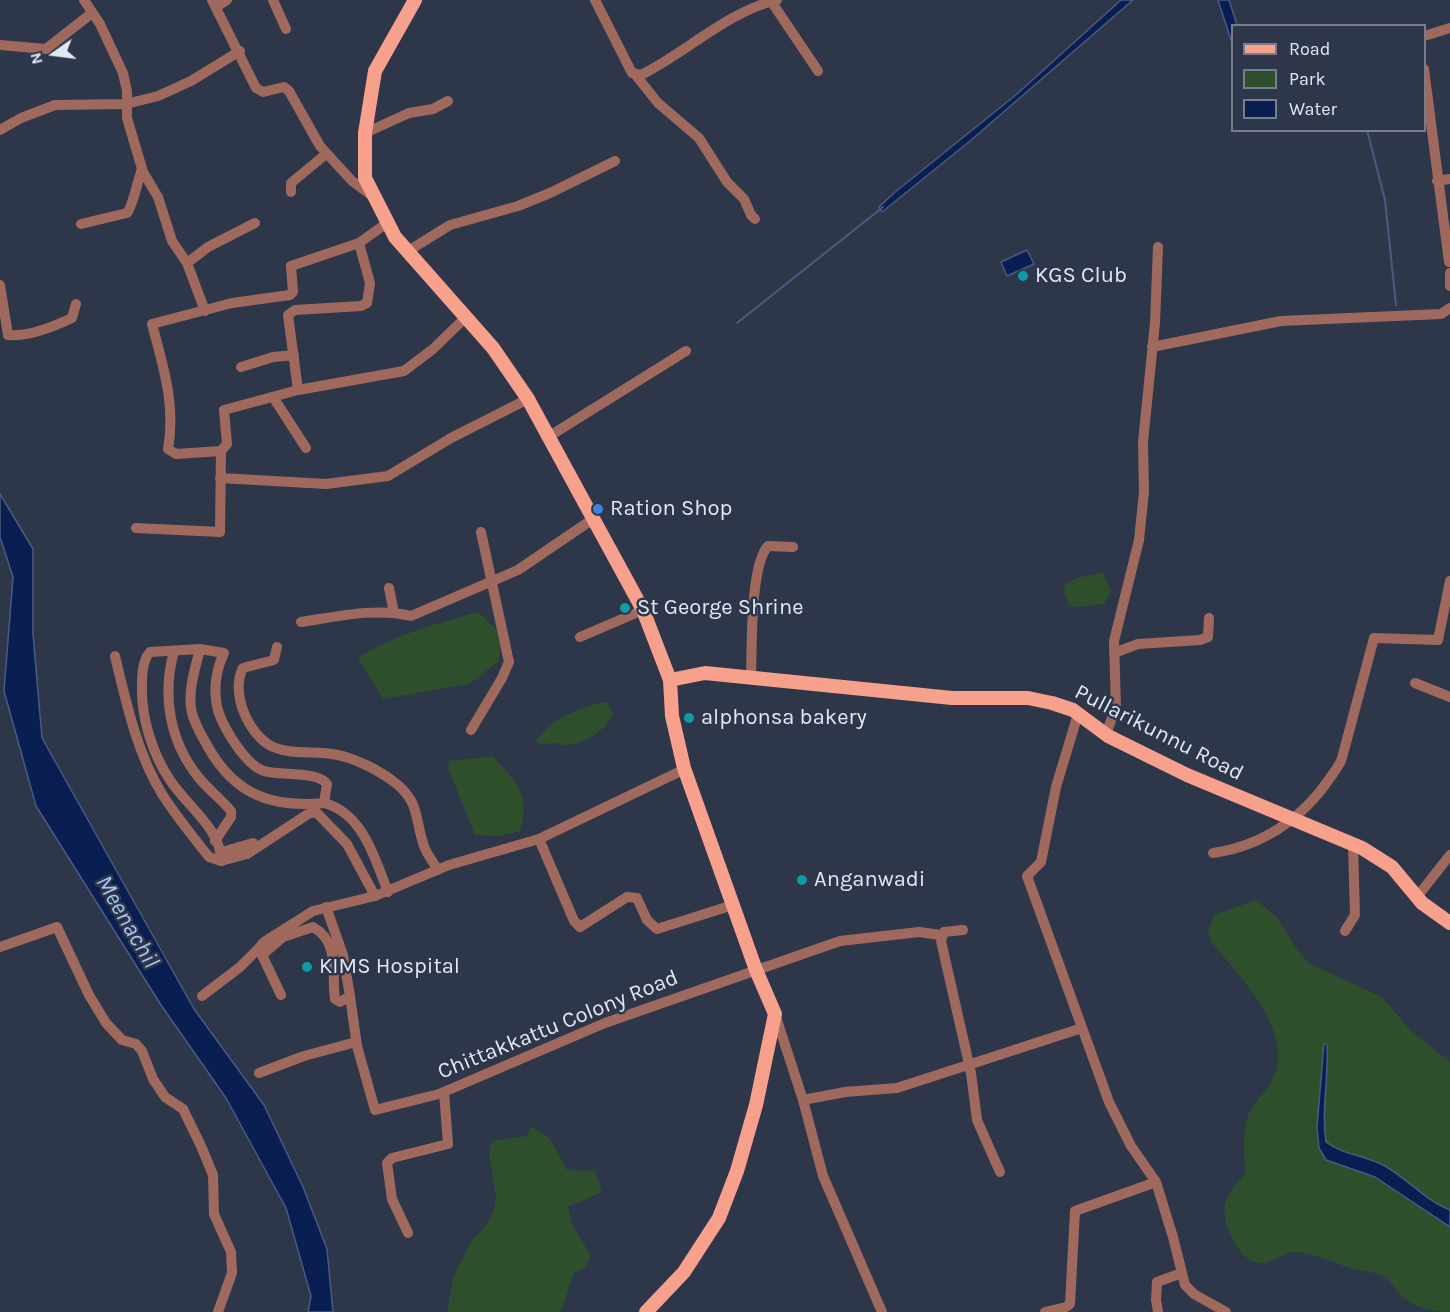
<!DOCTYPE html>
<style>
body{margin:0}
#map{position:relative;width:1450px;height:1312px;overflow:hidden;background:#2e374a;font-family:Karla,sans-serif}
canvas{display:block}
.legend{position:absolute;left:1231px;top:24px;width:195px;height:108px;box-sizing:border-box;background:#2e374a;border:2px solid #767e8e;margin:0;padding:8px 10px;list-style:none;font-size:18px;color:#e1e8f4}
.legend li{display:flex;align-items:center;gap:12px;height:30px}
.legend b{width:30px;border:2px solid #767e8e}
.north{position:absolute;left:24px;top:24px;width:60px;height:60px;-webkit-text-stroke:4px #2e374a;paint-order:stroke;rotate:256deg;font-size:16px;font-weight:700;line-height:24px;text-align:center;color:#e1e8f4}
.north::after{content:'';display:block;margin:auto;width:21px;height:27px;background:#e1e8f4;clip-path:polygon(50% 0,100% 100%,50% 72%,0 100%)}
</style>
<div id="map">
<canvas width="1450" height="1312"></canvas>
<ul class="legend">
<li><b style="height:8px;background:#f7a18c"></b>Road</li>
<li><b style="height:16px;background:#2e4f2c"></b>Park</li>
<li><b style="height:16px;background:#091e51"></b>Water</li>
</ul>
<div class="north">N</div>
</div>
<script>
const ctx = document.querySelector('canvas').getContext('2d');
ctx.lineJoin = 'round';
function fill(path, color) { ctx.fillStyle = color; ctx.fill(path, 'evenodd'); }
function stroke(path, color, width, dash) { ctx.strokeStyle = color; ctx.lineWidth = width; ctx.lineCap = dash ? 'butt' : 'round'; ctx.setLineDash(dash || []); ctx.stroke(path); }
function drawText(font, color, halo, rows, align = 'center') {
  ctx.font = font + ' Karla,sans-serif'; ctx.lineWidth = 5; ctx.setLineDash([]); ctx.textBaseline = 'middle'; ctx.strokeStyle = halo; ctx.fillStyle = color; for (const [text, x, y, turn = 0] of rows) {
    ctx.save(); ctx.translate(x, y); ctx.rotate((+turn || 0) * Math.PI / 180); ctx.textAlign = isNaN(turn) ? turn : align; if (halo) ctx.strokeText(text, 0, 0); ctx.fillText(text, 0, 0); ctx.restore();
  }
}
fill(new Path2D(`
 M1103,572L1111,591L1104,604L1076,607L1069,605L1064,592L1065,584L1077,578Z
 M478,612L501,634L499,661L469,684L383,699L358,658C395,634 437,624 478,612Z
 M604,702L608,703L613,714C606,730 586,743 567,745C562,746 559,743 554,743C546,743 543,746 535,742C552,718 576,709 604,702Z
 M493,756C517,784 531,793 520,831L498,836L475,835L448,768L450,761Z
 M1256,900L1277,917L1297,950L1310,964L1382,997L1411,1031L1450,1062V1312C1429,1312 1411,1307 1397,1291C1393,1285 1388,1278 1381,1275C1371,1271 1360,1271 1350,1268C1331,1262 1314,1252 1293,1252C1280,1253 1269,1268 1254,1262C1237,1255 1221,1223 1225,1204C1228,1192 1237,1183 1245,1174C1245,1155 1241,1129 1250,1111C1257,1099 1268,1090 1274,1077C1294,1030 1238,974 1211,942L1208,930L1214,915Z
 M531,1126L550,1139L567,1170L595,1171L602,1192L568,1207L572,1224L591,1256L585,1268L574,1272L561,1312H447L453,1278L471,1241L485,1227L494,1210L496,1198L489,1152L492,1141L527,1136Z`), '#2e4f2c');
const water = new Path2D(`
 M1121,0H1133L970,141L882,212L879,207L894,193L1017,94Z
 M1218,0H1229L1237,25L1232,26V43Z
 M1027,250L1034,264L1007,276L1001,262Z
 M0,494L33,549V634L42,738L194,1009L264,1105L303,1187L327,1249L333,1312H308L311,1296L286,1208L226,1098L161,1005L36,806L4,691L13,577L0,537Z
 M1324,1043L1327,1045C1329,1078 1321,1110 1326,1142C1343,1155 1365,1155 1385,1166C1408,1179 1426,1201 1450,1210V1227L1375,1177L1326,1160L1319,1148L1317,1127Z`);
fill(water, '#091e51');
stroke(water, '#4a5b82', 1.5);
stroke(new Path2D(`
 M1367,130L1385,200L1396,305
 M737,323L883,207`), '#4a5b82', 2);
stroke(new Path2D(`
 M84,0L100,24L123,73L127,91V118L143,172L158,197L172,241L187,263L208,247L255,223
 M212,0L256,88L263,92L284,87L289,91L320,146L352,181L371,195
 M273,0L286,29
 M595,0L632,73L641,75C687,52 727,12 777,0
 M771,1L818,71
 M216,7L227,0
 M1424,36L1450,28
 M0,45L46,49L92,13
 M1424,69L1449,262
 M634,73L658,103L699,138L727,182L744,199L751,215L755,219
 M0,130L21,118L55,105L126,104L158,96L191,81L240,51
 M365,133L409,113L433,109L448,101
 M1437,181L1450,179
 M291,192V183L326,154
 M81,224L127,213C133,206 138,179 142,169
 M408,251L450,225L518,206L550,193L615,161
 M187,263L205,311
 M1450,273V286
 M0,285L8,335C29,337 53,327 72,318L76,304
 M1152,347L1281,321L1441,314L1450,308
 M241,367L273,357L294,355
 M298,390L288,315L295,310L361,306L367,303L370,283L359,243
 M273,397L306,448
 M548,437L686,351
 M221,451L176,454L168,449C176,405 163,366 152,324L232,303L290,295L293,292L291,266L359,243L387,223
 M220,478L326,484L388,476L451,438L528,399
 M136,528L220,532L221,451L227,444L224,410L298,390L404,371L433,349L466,317
 M389,588L394,613
 M301,622C335,617 376,607 411,616L518,570L593,519
 M580,637L643,610
 M277,647L274,660L243,668C230,692 248,735 273,747C292,755 312,751 332,754C354,757 381,771 398,785C420,804 415,821 424,846C427,855 434,863 438,870
 M200,649C195,669 187,693 192,713C195,725 202,736 208,747C235,795 272,808 324,803L327,784C318,771 280,776 264,771C244,764 217,720 216,699C214,683 217,668 224,653L200,649L150,652C142,661 142,676 142,687C141,718 153,755 170,780C186,805 222,830 221,861L247,854L308,814L316,812L347,844L375,896
 M174,651C162,695 169,741 199,778C209,790 221,799 231,811V817L215,841
 M1114,653L1138,644L1200,640L1208,637L1209,618
 M115,656C126,702 137,753 162,794C176,816 193,837 209,857L221,861
 M751,677C752,649 750,565 768,546L793,547
 M1415,683L1450,697
 M1078,714L1056,787L1041,862L1027,876L1109,1102L1131,1146L1156,1182L1173,1237L1185,1285L1194,1294L1226,1312
 M471,730L502,678L509,662L481,532
 M1106,734L1116,707L1114,641L1139,540L1144,492L1143,442L1155,323L1158,247
 M324,803C363,813 375,859 388,892
 M539,839L574,921L580,927L627,897L637,898L647,920L657,929L733,905
 M222,852L253,843
 M1213,853C1262,846 1302,819 1330,778C1334,772 1340,765 1342,758C1353,718 1363,678 1374,638L1438,640L1450,581
 M1417,897L1450,855
 M963,930L944,932L941,941L971,1073L977,1120L1000,1172
 M1345,931L1355,915L1353,844
 M0,947L57,927L89,995L106,1023L122,1040L136,1044L142,1051L153,1079L165,1097L183,1109L201,1146L213,1175L214,1214L231,1252L232,1273L218,1312
 M262,955L258,949L264,942L313,911L375,896L449,865L539,839L685,769
 M281,995L262,955L283,937L313,927C341,943 331,974 335,999L340,1002L350,996L343,955L326,907
 M202,996L240,967L258,949
 M350,996L357,1046L375,1110L439,1094L605,1023L840,941L919,932L941,935
 M775,1014L803,1100L823,1176L882,1312
 M259,1073L304,1056L356,1042
 M803,1100L845,1092L897,1088L1082,1028
 M408,1233L392,1199L387,1163L392,1158L448,1144L444,1092
 M1045,1312L1066,1307L1070,1304L1075,1211L1156,1182
 M1158,1312L1156,1300L1157,1282L1182,1273`), '#9f6a5d', 10);
stroke(new Path2D(`
 M415,0L375,71L365,133V178L395,237L493,348L528,399L643,610L670,680L672,716L684,768L756,970L775,1014L756,1105L737,1171L719,1218L684,1272L646,1312
 M670,680L705,673L952,698H1028L1052,703L1073,710L1108,736L1187,775L1362,848L1392,867L1422,903L1450,923`), '#f7a18c', 14);
for (const [x, y, r, color] of [
 [1023,276,6,"#0f9aa8"],
 [598,509,6,"#3f7fe0"],
 [625,608,6,"#0f9aa8"],
 [689,718,6,"#0f9aa8"],
 [802,880,6,"#0f9aa8"],
 [307,967,6,"#0f9aa8"]
]) { const dot = new Path2D(); dot.arc(x, y, r, 0, 2 * Math.PI); ctx.fillStyle = color; ctx.fill(dot); stroke(dot, '#2e374a', 2); }
drawText('22px', '#e1e8f4', '#2e374a', [
 ["KGS Club",1035,276],
 ["Ration Shop",610,509],
 ["St George Shrine",637,608],
 ["alphonsa bakery",701,718],
 ["Anganwadi",814,880],
 ["KIMS Hospital",319,967]
], 'left');
drawText('22px', '#e1e8f4', '#2e374a', [
 ["Pullarikunnu Road",1159,733,27],
 ["Chittakkattu Colony Road",558,1025,-22]
]);
drawText('italic 24px', '#a9c3f5', '#2e374a', [
 ["Meenachil",127,922,60]
]);
</script>
